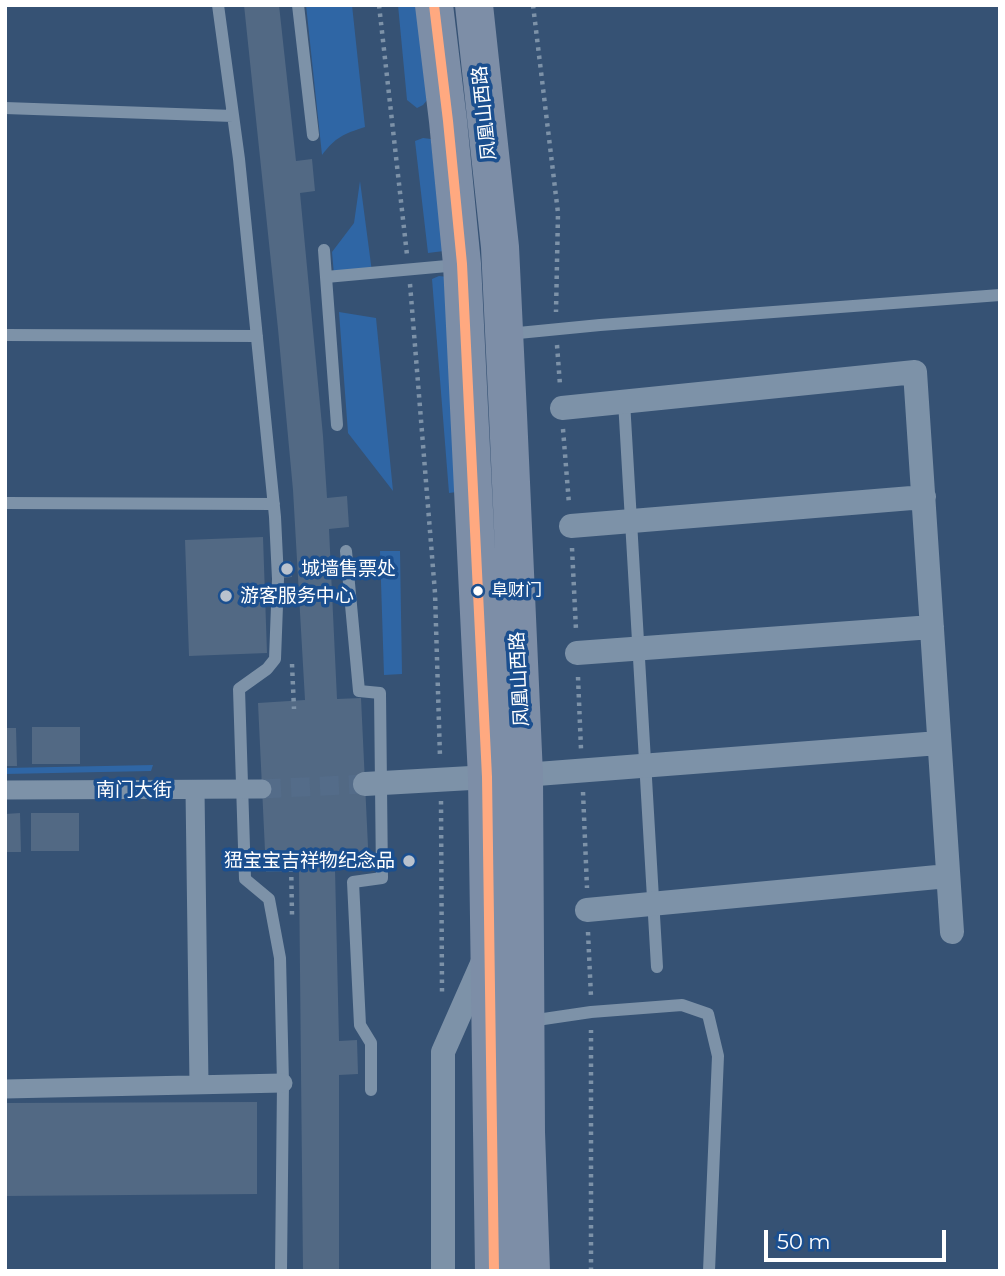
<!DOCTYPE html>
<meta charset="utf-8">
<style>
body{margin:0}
#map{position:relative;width:1005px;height:1276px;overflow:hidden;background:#365274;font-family:Montserrat,sans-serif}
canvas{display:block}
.frame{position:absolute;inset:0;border:7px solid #fff;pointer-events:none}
.scale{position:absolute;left:764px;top:1230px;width:182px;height:32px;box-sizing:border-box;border:4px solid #fff;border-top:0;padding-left:9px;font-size:21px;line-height:24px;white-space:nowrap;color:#fff;-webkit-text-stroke:5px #1b4f8f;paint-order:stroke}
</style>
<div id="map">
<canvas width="1005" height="1276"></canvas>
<div class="frame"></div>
<div class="scale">50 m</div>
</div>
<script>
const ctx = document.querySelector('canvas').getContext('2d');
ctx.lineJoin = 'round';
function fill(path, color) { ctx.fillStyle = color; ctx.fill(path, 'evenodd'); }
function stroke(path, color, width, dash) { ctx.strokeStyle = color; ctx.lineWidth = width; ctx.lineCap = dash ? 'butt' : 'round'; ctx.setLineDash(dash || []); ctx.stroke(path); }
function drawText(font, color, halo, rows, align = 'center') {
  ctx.font = font + ' Montserrat,"Noto Sans SC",sans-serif'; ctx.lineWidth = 7; ctx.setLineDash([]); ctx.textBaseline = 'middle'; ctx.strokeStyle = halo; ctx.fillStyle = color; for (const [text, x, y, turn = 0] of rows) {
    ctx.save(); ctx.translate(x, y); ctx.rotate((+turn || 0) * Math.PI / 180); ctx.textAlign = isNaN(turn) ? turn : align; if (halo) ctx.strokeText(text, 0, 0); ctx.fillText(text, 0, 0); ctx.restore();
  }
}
fill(new Path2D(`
 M306,5H352L365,127C343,134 336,137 322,155Z
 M398,5H418L428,99L423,105L417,108L407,100Z
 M423,138L431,139L444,251L428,253L415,141Z
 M360,181L372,272L334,275L332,252L354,223Z
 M439,276L448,277L465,491L449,493L432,279Z
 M339,312L376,318L393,491L348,433Z
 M380,551H400L402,674L384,675Z
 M153,765L151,771L5,774V768Z`), '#2f66a5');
fill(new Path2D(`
 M244,5H279L296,161L312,159L315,191L300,193L323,436L327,498L347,496L349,527L329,529L337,699L361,698L369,868L335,869L339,1041L357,1040L358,1074L339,1075V1271H303L299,871L266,872L258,703L305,700L293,490L278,329Z
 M263,537L267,653L189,656L185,540Z
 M291,561L292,577L284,578L282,562Z
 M32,727H80V764H32Z
 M5,728H16L17,766H5Z
 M20,813L21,852H5V814Z
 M31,813H79V851H31Z
 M257,1102V1194L5,1196V1103Z`), '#526984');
stroke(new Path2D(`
 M262,789L365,784`), '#546c89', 19, [19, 10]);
stroke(new Path2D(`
 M379,5L407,255
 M533,5L558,213L556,312
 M410,284L435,593L440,757
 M557,345L560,385
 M563,429L569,504
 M572,548L576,630
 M292,664L294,709
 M578,677L581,749
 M583,792L587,888
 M441,801L442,992
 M291,860L292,915
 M588,932L591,997
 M591,1271V1030`), '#7d92a8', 4.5, [3.5, 5]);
stroke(new Path2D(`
 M218,5L239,159L275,517L278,579L275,659L267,669L239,689L245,879L269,899L280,958L283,1083L281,1271
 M298,5L313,135
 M5,108L233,116
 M324,250L337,425
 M326,277L458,265
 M508,334L600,325L1000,295
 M5,335L257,336
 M624,401L657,967
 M5,503L274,504
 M346,551L359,691L380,693L382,878L353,882L360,1025L371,1043V1090
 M530,1021L591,1012L682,1005L708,1014L718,1056L709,1271`), '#7d92a8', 12);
stroke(new Path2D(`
 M5,790L262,789
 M195,790L199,1085
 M5,1089L283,1083`), '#7d92a8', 19);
stroke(new Path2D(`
 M562,408L915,372L952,932
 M571,526L924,497
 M577,653L932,627
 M365,784L524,775L939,743
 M587,910L948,876
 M443,1271V1052L484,959`), '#7d92a8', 24);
stroke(new Path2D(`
 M434,5L448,121L462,264L487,777L494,1271
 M474,5L500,247L508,415L524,775L526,1132L531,1271`), '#7d8ea7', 38);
stroke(new Path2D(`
 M434,5L448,121L462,264L487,777L494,1271`), '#ffa980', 10);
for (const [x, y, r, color] of [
 [287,569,7,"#b9c2ce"],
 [478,591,6,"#fff"],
 [226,596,7,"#b9c2ce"],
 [409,861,7,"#b9c2ce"]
]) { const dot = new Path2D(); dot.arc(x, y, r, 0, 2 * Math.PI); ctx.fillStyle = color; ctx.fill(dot); stroke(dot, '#1b4f8f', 2.5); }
drawText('17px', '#fff', '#1b4f8f', [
 ["阜财门",491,591]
], 'left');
drawText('19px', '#fff', '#1b4f8f', [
 ["凤凰山西路",485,113,-96],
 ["凤凰山西路",520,679,-93],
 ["南门大街",134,790]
]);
drawText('19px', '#fff', '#1b4f8f', [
 ["城墙售票处",301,569],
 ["游客服务中心",240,596],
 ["峱宝宝吉祥物纪念品",395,861,"right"]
], 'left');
</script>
